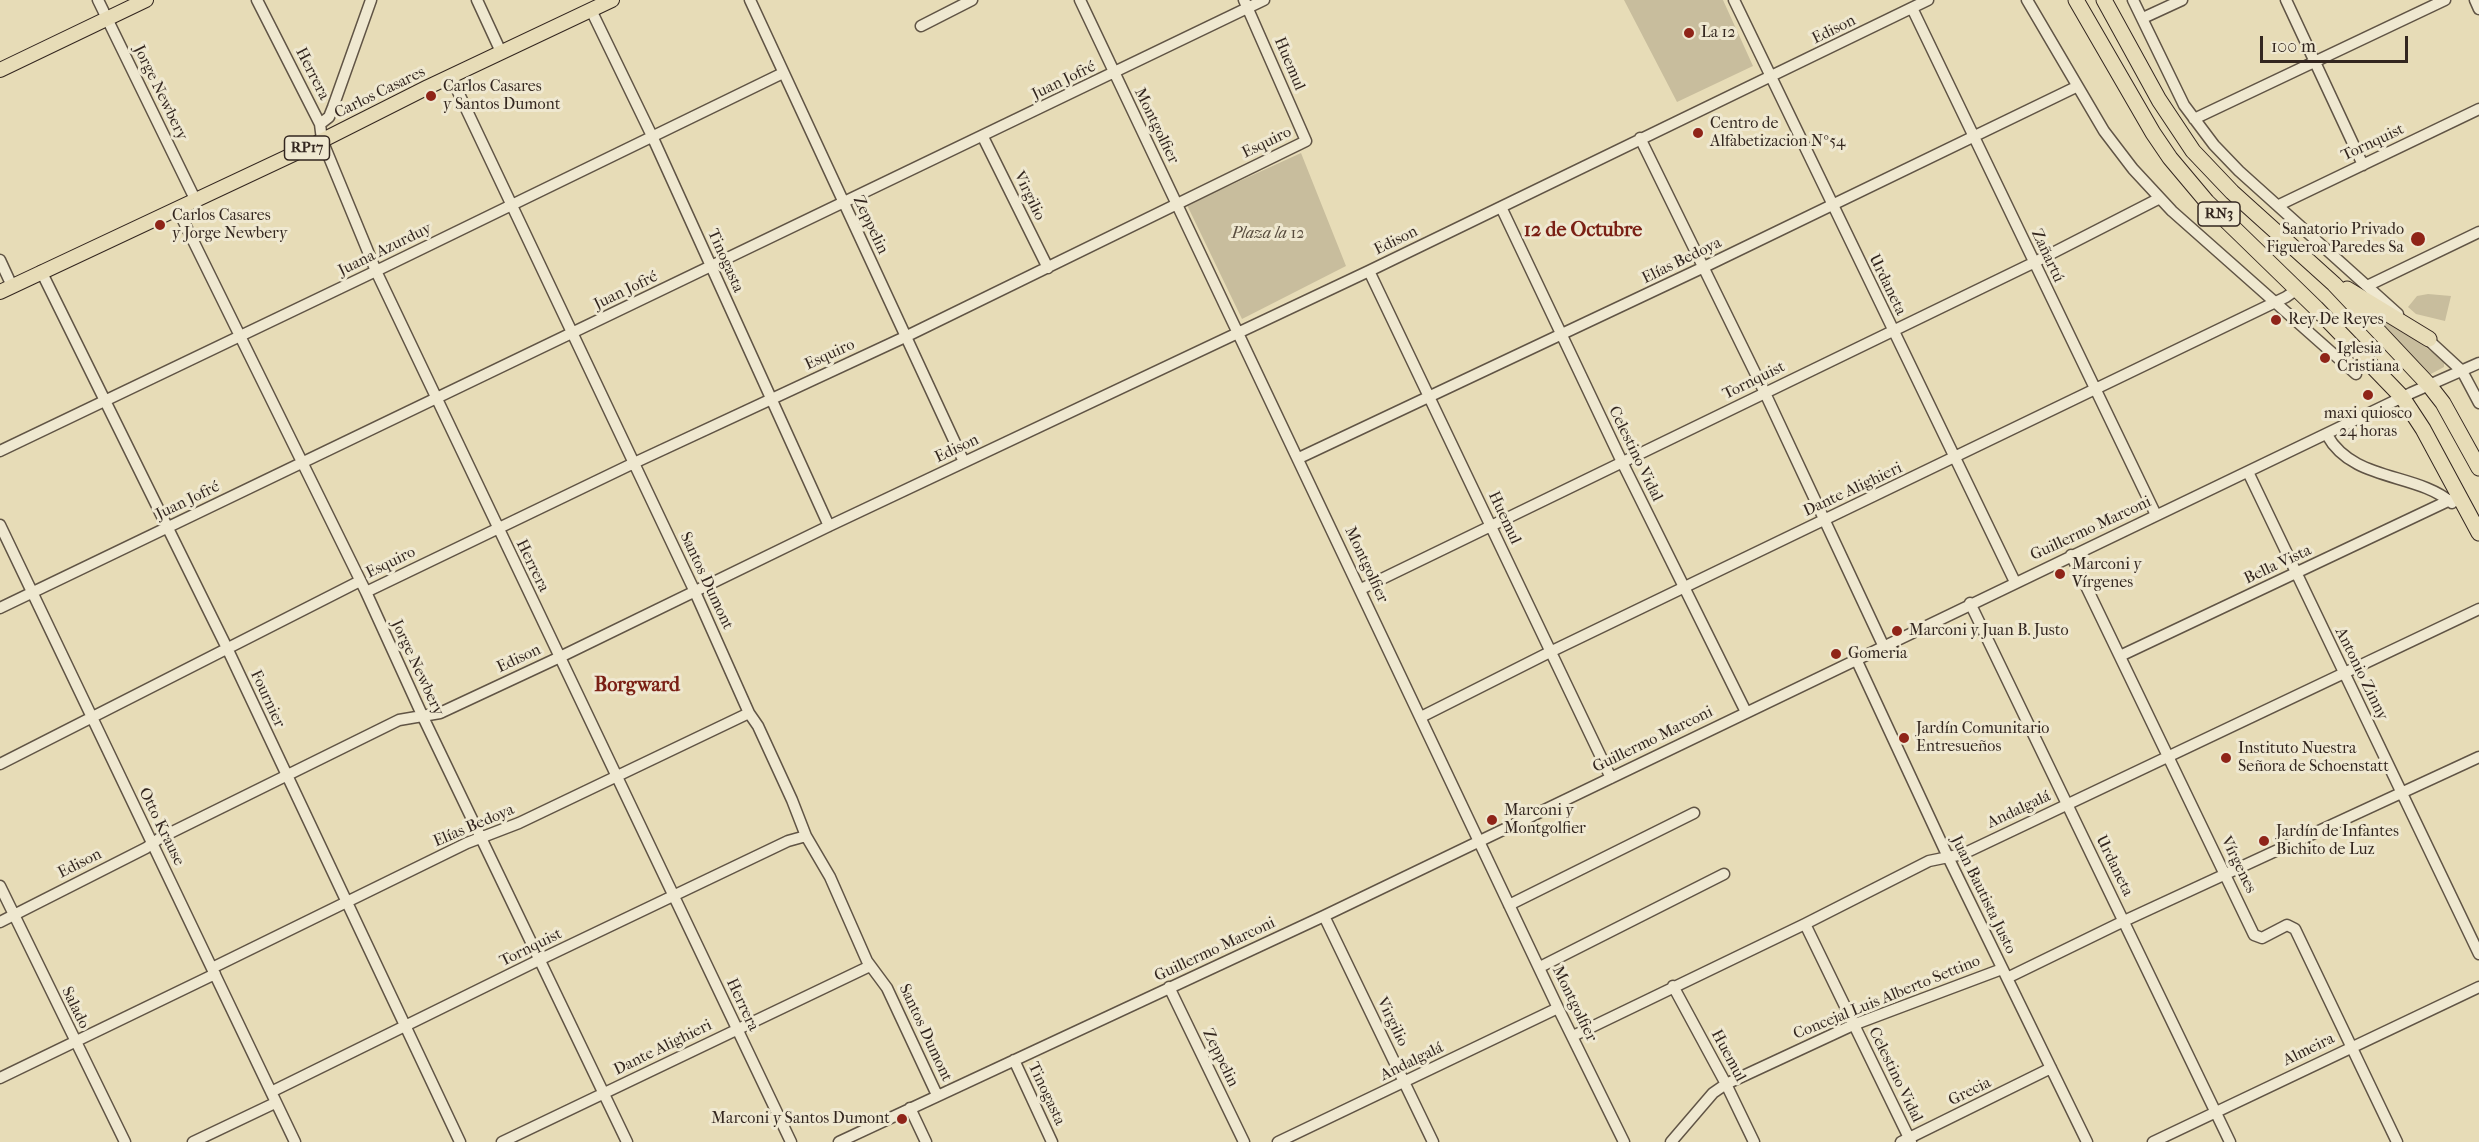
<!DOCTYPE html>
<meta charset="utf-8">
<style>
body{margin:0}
#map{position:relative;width:2479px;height:1142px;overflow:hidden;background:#e7dcb7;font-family:"IM FELL French Canon",serif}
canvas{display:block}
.scale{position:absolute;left:2260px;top:36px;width:148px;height:27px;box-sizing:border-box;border:3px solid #33261f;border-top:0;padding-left:8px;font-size:18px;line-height:21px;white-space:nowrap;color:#33261f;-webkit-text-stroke:4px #efe8d0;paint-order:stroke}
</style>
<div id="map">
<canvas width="2479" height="1142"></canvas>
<div class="scale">100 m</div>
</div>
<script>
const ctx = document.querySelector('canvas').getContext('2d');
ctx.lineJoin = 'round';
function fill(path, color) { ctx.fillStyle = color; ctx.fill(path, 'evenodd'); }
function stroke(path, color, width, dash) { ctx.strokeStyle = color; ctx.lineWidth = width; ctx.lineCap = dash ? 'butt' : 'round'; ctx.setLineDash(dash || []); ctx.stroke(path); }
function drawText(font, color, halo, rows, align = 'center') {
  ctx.font = font + ' "IM FELL French Canon",serif'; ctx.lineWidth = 6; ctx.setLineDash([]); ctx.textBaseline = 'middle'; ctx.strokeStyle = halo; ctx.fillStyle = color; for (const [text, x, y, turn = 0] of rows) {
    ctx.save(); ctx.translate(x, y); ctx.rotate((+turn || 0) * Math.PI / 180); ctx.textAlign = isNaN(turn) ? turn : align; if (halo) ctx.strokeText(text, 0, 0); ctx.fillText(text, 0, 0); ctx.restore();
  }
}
fill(new Path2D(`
 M1624,0H1723L1753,66L1677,102Z
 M1301,153L1346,266L1242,319L1187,205Z
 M2428,294L2451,296L2445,321L2416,314L2408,307L2417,296Z
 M2362,305L2405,332L2440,358L2444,363V367L2429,375Z`), '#c8bd9d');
const minor = new Path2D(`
 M98,0L195,199
 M257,0L320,124L322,140L376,271L791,1142
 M477,0L501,52
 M750,0L964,462
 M1080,0L1558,1008L1624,1142
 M1734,0L2015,582
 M2027,0L2104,131L2133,169L2172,211L2356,374
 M2133,0L2184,105L2214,145L2239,171L2398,314
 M2286,0L2363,165
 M2475,0L2479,9
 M1912,8L2156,515
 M591,10L652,136L829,526
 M2143,18L2182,0
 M921,26L972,0
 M451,77L695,592L749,713L758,726L792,800L806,836L830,877L867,961L887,988L937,1095
 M2194,119L2445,0
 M320,124L329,117L333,107L371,0
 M983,137L1048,268
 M1640,138L1765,393L1883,645
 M2279,205L2479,109
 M1501,207L1622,462L1746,712
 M177,208L366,592L423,717L627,1142
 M0,260L12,286
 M41,271L227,648L460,1142
 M1369,271L1611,778
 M2367,286L2479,232
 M2424,336L2462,371L2479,403
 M2327,435C2353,482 2416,472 2452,503
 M0,451L376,271L783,73
 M1299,458L1704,267L2076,87
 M2248,472L2479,954
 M0,525L295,1142
 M2071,555L2254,935L2262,938L2287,925L2295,929L2397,1142
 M1361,589L2033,263L2160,198
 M366,592L634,463L905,337L1306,141L1244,0
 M1970,603L2230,1142
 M0,608L1264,0
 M2120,656L2450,500
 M1856,659L1948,857L2087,1142
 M1421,717L1550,652L2286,297L2296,290
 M0,764L360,581
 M0,886L125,1142
 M1509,905L1694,813
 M1324,916L1433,1142
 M0,922L146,848L160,838L399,720L440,713L560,657L829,526L1369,271L1928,0
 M1805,924L1911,1142
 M1540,967L1724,874
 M212,968L467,843L519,823L749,713
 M2007,978L2124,921L2479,757
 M1673,986L1726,1084L1754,1142
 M1169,987L1244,1142
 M1573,1036L1805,924L1929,861L1963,854L2479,609
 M1014,1060L1052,1142
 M0,1078L215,974
 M271,1092L539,960L788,841L806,836
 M910,1108L926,1142
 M193,1142L275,1103
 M502,1142L870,966
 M839,1142L1324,916L2411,393L2479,363
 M1278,1142L1558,1008
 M1671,1142L1713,1093L1726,1084L1853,1025L2002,969
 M1901,1142L2051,1068
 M2153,1142L2479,987`);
const major = new Path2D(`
 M0,70L146,0
 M0,292L315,144L428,87L612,0`);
const highway = new Path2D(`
 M2076,0L2153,133L2170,158L2207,202L2316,308L2402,397L2423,429L2479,533
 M2104,0L2159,100L2193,151L2232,192L2334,284L2429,385L2443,403L2479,468
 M2347,289L2429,339`);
stroke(minor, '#605445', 13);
stroke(major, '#33261f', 16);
stroke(highway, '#33261f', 17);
stroke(minor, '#efe8d0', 10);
stroke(major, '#e7dcb7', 14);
stroke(highway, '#e7dcb7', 15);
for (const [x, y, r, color] of [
 [1689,33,6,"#8f2418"],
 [431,96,6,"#8f2418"],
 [1698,133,6,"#8f2418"],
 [160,225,6,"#8f2418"],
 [2418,239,8,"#8f2418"],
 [2276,320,6,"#8f2418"],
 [2325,358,6,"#8f2418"],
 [2368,395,6,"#8f2418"],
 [2060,574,6,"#8f2418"],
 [1897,631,6,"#8f2418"],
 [1836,654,6,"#8f2418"],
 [1904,738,6,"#8f2418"],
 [2226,758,6,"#8f2418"],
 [1492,820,6,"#8f2418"],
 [2264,841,6,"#8f2418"],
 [902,1119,6,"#8f2418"]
]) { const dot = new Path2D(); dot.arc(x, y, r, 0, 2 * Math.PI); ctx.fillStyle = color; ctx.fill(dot); stroke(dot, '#efe8d0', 2); }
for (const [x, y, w] of [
 [307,148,45],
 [2219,214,42]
]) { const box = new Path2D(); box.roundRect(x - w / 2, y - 12, w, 24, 4.5); ctx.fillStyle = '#efe8d0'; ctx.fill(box); stroke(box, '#33261f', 1.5); }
drawText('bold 15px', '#33261f', null, [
 ["RP17",307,148],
 ["RN3",2219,214]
]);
drawText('16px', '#33261f', '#efe8d0', [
 ["Edison",1834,30,-26],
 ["Huemul",1289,64,67],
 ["Herrera",312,74,63],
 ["Juan Jofré",1064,81,-26],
 ["Jorge Newbery",160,93,64],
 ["Carlos Casares",380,93,-26],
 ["Montgolfier",1156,126,64],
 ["Esquiro",1267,143,-26],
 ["Tornquist",2373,143,-25],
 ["Virgilio",1029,196,64],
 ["Zeppelin",870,225,65],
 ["Edison",1396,241,-26],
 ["Juana Azurduy",385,250,-26],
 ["Zañartú",2047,256,65],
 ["Tinogasta",725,261,66],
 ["Elías Bedoya",1682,261,-26],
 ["Urdaneta",1887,285,64],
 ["Juan Jofré",626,291,-26],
 ["Esquiro",830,355,-25],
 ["Tornquist",1754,381,-26],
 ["Edison",957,449,-25],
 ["Celestino Vidal",1635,454,64],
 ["Dante Alighieri",1853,490,-25],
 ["Juan Jofré",188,501,-26],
 ["Huemul",1504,518,65],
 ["Guillermo Marconi",2091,529,-25],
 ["Esquiro",391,563,-26],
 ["Montgolfier",1366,565,65],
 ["Bella Vista",2278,565,-25],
 ["Herrera",532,566,64],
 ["Santos Dumont",706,581,65],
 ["Edison",519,659,-25],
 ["Jorge Newbery",417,668,65],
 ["Antonio Zinny",2361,674,64],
 ["Fournier",267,699,65],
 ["Guillermo Marconi",1653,740,-26],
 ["Andalgalá",2019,810,-25],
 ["Elías Bedoya",474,826,-23],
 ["Otto Krause",161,827,64],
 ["Edison",80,864,-27],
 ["Vírgenes",2238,865,64],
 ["Urdaneta",2114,866,64],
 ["Juan Bautista Justo",1983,895,64],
 ["Tornquist",531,948,-26],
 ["Guillermo Marconi",1215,950,-25],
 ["Concejal Luis Alberto Settino",1887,998,-22],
 ["Montgolfier",1574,1004,64],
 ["Herrera",742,1005,65],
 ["Salado",75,1008,64],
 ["Virgilio",1392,1022,64],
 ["Santos Dumont",925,1033,65],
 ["Dante Alighieri",663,1048,-26],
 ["Almeira",2309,1050,-26],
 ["Huemul",1728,1056,62],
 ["Zeppelin",1220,1058,64],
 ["Andalgalá",1412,1062,-26],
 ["Celestino Vidal",1895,1075,64],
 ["Grecia",1970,1092,-26],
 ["Tinogasta",1046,1094,65]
]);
drawText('16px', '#33261f', '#efe8d0', [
 ["La 12",1701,33],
 ["Carlos Casares",443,87],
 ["y Santos Dumont",443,105],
 ["Centro de",1710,124],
 ["Alfabetizacion Nº54",1710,142],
 ["Carlos Casares",172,216],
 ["y Jorge Newbery",172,234],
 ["Sanatorio Privado",2404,230,"right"],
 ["Figueroa Paredes Sa",2404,248,"right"],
 ["Rey De Reyes",2288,320],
 ["Iglesia",2337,349],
 ["Cristiana",2337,367],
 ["maxi quiosco",2368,414,"center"],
 ["24 horas",2368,432,"center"],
 ["Marconi y",2072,565],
 ["Vírgenes",2072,583],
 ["Marconi y Juan B. Justo",1909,631],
 ["Gomeria",1848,654],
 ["Jardín Comunitario",1916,729],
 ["Entresueños",1916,747],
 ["Instituto Nuestra",2238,749],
 ["Señora de Schoenstatt",2238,767],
 ["Marconi y",1504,811],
 ["Montgolfier",1504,829],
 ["Jardín de Infantes",2276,832],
 ["Bichito de Luz",2276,850],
 ["Marconi y Santos Dumont",890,1119,"right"]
], 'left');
drawText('italic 16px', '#584c3e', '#efe8d0', [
 ["Plaza la 12",1268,234]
]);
drawText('bold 20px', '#7a1f14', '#efe8d0', [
 ["12 de Octubre",1583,231],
 ["Borgward",637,686]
]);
</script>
